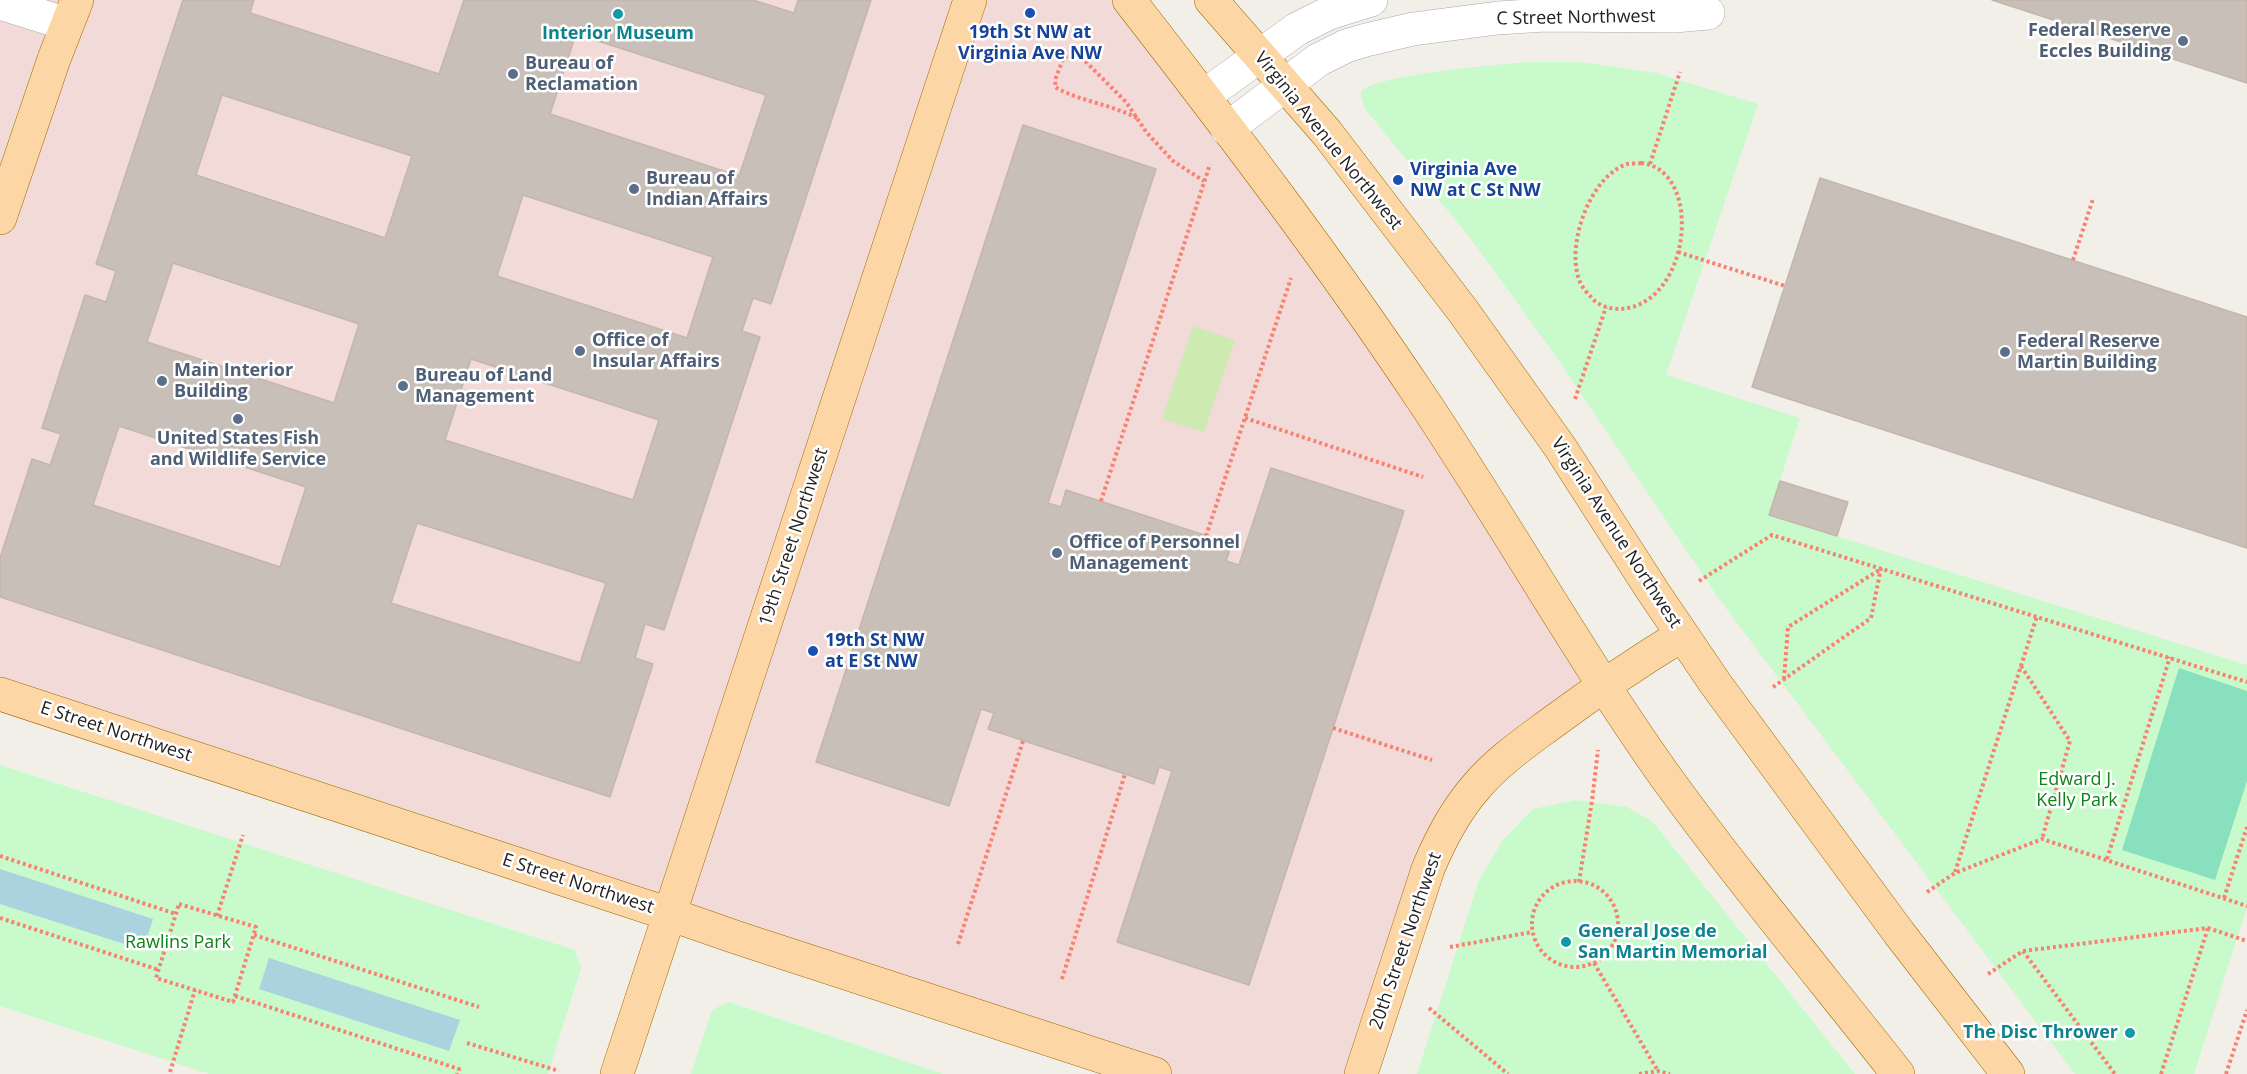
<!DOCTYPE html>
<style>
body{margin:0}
canvas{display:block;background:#f2efe9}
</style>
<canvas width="2247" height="1074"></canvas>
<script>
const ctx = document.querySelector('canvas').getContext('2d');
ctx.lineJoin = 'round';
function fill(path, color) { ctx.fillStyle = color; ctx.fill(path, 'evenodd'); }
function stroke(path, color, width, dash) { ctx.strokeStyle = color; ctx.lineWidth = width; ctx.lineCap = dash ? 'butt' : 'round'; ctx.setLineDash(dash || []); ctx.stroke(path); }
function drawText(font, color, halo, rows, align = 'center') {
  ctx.font = font + ' "Open Sans",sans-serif'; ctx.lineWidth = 5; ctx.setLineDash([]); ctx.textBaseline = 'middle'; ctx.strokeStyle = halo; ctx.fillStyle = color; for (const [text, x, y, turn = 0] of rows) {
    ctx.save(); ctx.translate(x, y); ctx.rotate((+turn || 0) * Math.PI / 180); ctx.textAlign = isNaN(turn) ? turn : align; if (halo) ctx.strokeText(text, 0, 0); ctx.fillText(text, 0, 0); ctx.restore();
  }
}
fill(new Path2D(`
 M0,0H1129L1604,685L1475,787L1361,1074H1155L0,694Z`), '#f2dad9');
fill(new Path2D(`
 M1193,326L1235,340L1204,432L1162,419Z`), '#cdebb0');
fill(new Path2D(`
 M1527,62H1582L1656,73L1758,104L1666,375L1800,418L1769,515L2247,665V907L2194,1074H2075L1717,596L1555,355L1471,239L1365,109L1361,96V91C1381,74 1496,65 1527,62Z
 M0,765L575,950L581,968L548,1074H209L0,1006Z
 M1576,800L1627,807L1653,822L1855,1074H1417L1479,880L1503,840L1533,809Z
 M729,1002L943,1074H691L712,1010Z`), '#c8facc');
fill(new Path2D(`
 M2179,668L2247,691V781L2215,880L2122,850Z`), '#88e0be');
fill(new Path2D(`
 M0,869L153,919L143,950L0,904Z
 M269,958L460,1020L449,1051L259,989Z`), '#aad3df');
const building = new Path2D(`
 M183,0H254L250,13L439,74L464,0H753L794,13L798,0H871L771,304L753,298L742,331L760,337L664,630L645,624L635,658L653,664L610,797L0,597V558L32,459L50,465L61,434L42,428L85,295L106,302L116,271L96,264ZM576,34L766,95L739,176L550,114ZM222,95L412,156L385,238L196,175ZM523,195L713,257L687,338L497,276ZM173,263L359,324L334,403L147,342ZM471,359L659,420L633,500L445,440ZM119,426L306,487L280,567L93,505ZM417,523L606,583L580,663L391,603Z
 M1992,0H2247V83Z
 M1023,125L1156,169L1048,503L1061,507L1066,490L1232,544L1226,561L1239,565L1271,468L1404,511L1249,985L1117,942L1172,771L1159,767L1154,784L1125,774L988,729L994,713L981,709L949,806L816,762Z
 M1820,178L2247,317V548L1752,387Z
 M1780,481L1848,502L1837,536L1769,515Z`);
fill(building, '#c7bfb8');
stroke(building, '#c4b6ab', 1.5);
const minor = new Path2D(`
 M0,3L67,24
 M1204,96L1297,29L1329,13L1371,0
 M1227,129L1318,60L1346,46L1366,40L1413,29L1498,18L1544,15L1674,16L1708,13`);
const major = new Path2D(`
 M1129,0C1230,130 1329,260 1420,396C1504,521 1578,653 1665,776C1739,878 1820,975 1898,1074
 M1211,0L1327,133L1463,311L1560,447L1652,590L1715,683L1899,933L2008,1074
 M0,218L54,59L77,0
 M0,694L669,914L738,938L1155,1074
 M617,1074L970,0
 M1361,1074L1428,869C1440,840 1455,811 1476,787C1498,761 1526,742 1553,722C1595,691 1638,662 1682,635`);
stroke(minor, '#a9a9a9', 34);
stroke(major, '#a06b00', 34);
stroke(new Path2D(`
 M1137,118C1110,104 1079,101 1055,87L1056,77L1064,57L1078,54L1126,102L1147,133L1173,161L1204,181
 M1641,163C1705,170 1691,307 1619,309C1609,309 1597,305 1591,297C1587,293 1582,287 1580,282C1565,247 1589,177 1627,164C1631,163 1637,164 1641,163Z
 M1650,164L1680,72
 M1678,252L1785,286
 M2073,260L2093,199
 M1575,399L1606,307
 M1245,418L1423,477
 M1101,501L1210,164
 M1206,536L1291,278
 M1699,581L1772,535L2247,682
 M2021,666L2070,741L2042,839
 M1784,679L1788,627L1881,569
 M1773,687L1871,618L1881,568
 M1333,728L1432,760
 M0,856L176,914
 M2107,859L2170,657
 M1955,872L2037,616
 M1532 924a43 43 0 1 1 86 0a43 43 0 1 1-86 0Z
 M1579,882L1592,801L1598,750
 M1927,892L1955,873L2042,839L2247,906
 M2224,898L2247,827
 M179,904L256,927L233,1002L156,978Z
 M217,916L243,835
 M0,918L159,970
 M254,935L479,1007
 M958,944L1023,741
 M1450,947L1532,932
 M2023,951L2115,1074
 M1594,963L1658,1071
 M1988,974L2023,951L2208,928L2247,941
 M1062,979L1125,774
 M235,996L459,1069L457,1074
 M1429,1008L1508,1074
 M467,1043L559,1071
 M170,1072L195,990
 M1639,1074L1658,1071L1670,1074
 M2161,1074L2208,928
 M2226,1074L2247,1010`), '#fa8072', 4, [3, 3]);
stroke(minor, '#fff', 33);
stroke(major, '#fcd6a4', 33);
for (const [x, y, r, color] of [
 [1030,13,6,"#1a4fb4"],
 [618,14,6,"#0f9aa8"],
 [2183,41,6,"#5c6f8a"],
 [513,74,6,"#5c6f8a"],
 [1398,180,6,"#1a4fb4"],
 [634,189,6,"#5c6f8a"],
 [580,351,6,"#5c6f8a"],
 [2005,352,6,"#5c6f8a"],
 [162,381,6,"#5c6f8a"],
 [403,386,6,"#5c6f8a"],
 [238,419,6,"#5c6f8a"],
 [1057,553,6,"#5c6f8a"],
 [813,651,6,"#1a4fb4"],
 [1566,942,6,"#0f9aa8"],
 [2130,1033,6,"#0f9aa8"]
]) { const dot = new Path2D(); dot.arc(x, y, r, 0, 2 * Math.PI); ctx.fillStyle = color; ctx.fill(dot); stroke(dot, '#fff', 2); }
drawText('18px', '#222', '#fff', [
 ["C Street Northwest",1576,18,-1],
 ["Virginia Avenue Northwest",1328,141,51],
 ["Virginia Avenue Northwest",1616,533,57],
 ["19th Street Northwest",794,537,-72],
 ["E Street Northwest",116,732,18],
 ["E Street Northwest",578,884,18],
 ["20th Street Northwest",1406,941,-71]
]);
drawText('bold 18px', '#4e5e75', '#fff', [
 ["Federal Reserve",2171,31,"right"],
 ["Eccles Building",2171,52,"right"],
 ["Bureau of",525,64],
 ["Reclamation",525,85],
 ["Bureau of",646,179],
 ["Indian Affairs",646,200],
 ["Office of",592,341],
 ["Insular Affairs",592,362],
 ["Federal Reserve",2017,342],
 ["Martin Building",2017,363],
 ["Main Interior",174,371],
 ["Building",174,392],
 ["Bureau of Land",415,376],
 ["Management",415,397],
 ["United States Fish",238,439,"center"],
 ["and Wildlife Service",238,460,"center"],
 ["Office of Personnel",1069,543],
 ["Management",1069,564]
], 'left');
drawText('bold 18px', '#164399', '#fff', [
 ["19th St NW at",1030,33,"center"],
 ["Virginia Ave NW",1030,54,"center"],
 ["Virginia Ave",1410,170],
 ["NW at C St NW",1410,191],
 ["19th St NW",825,641],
 ["at E St NW",825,662]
], 'left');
drawText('bold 18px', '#0d838f', '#fff', [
 ["Interior Museum",618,34],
 ["General Jose de",1578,932,"left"],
 ["San Martin Memorial",1578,953,"left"],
 ["The Disc Thrower",2118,1033,"right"]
]);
drawText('18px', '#0c8416', '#fff', [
 ["Edward J.",2077,780],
 ["Kelly Park",2077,801],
 ["Rawlins Park",178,943]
]);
</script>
